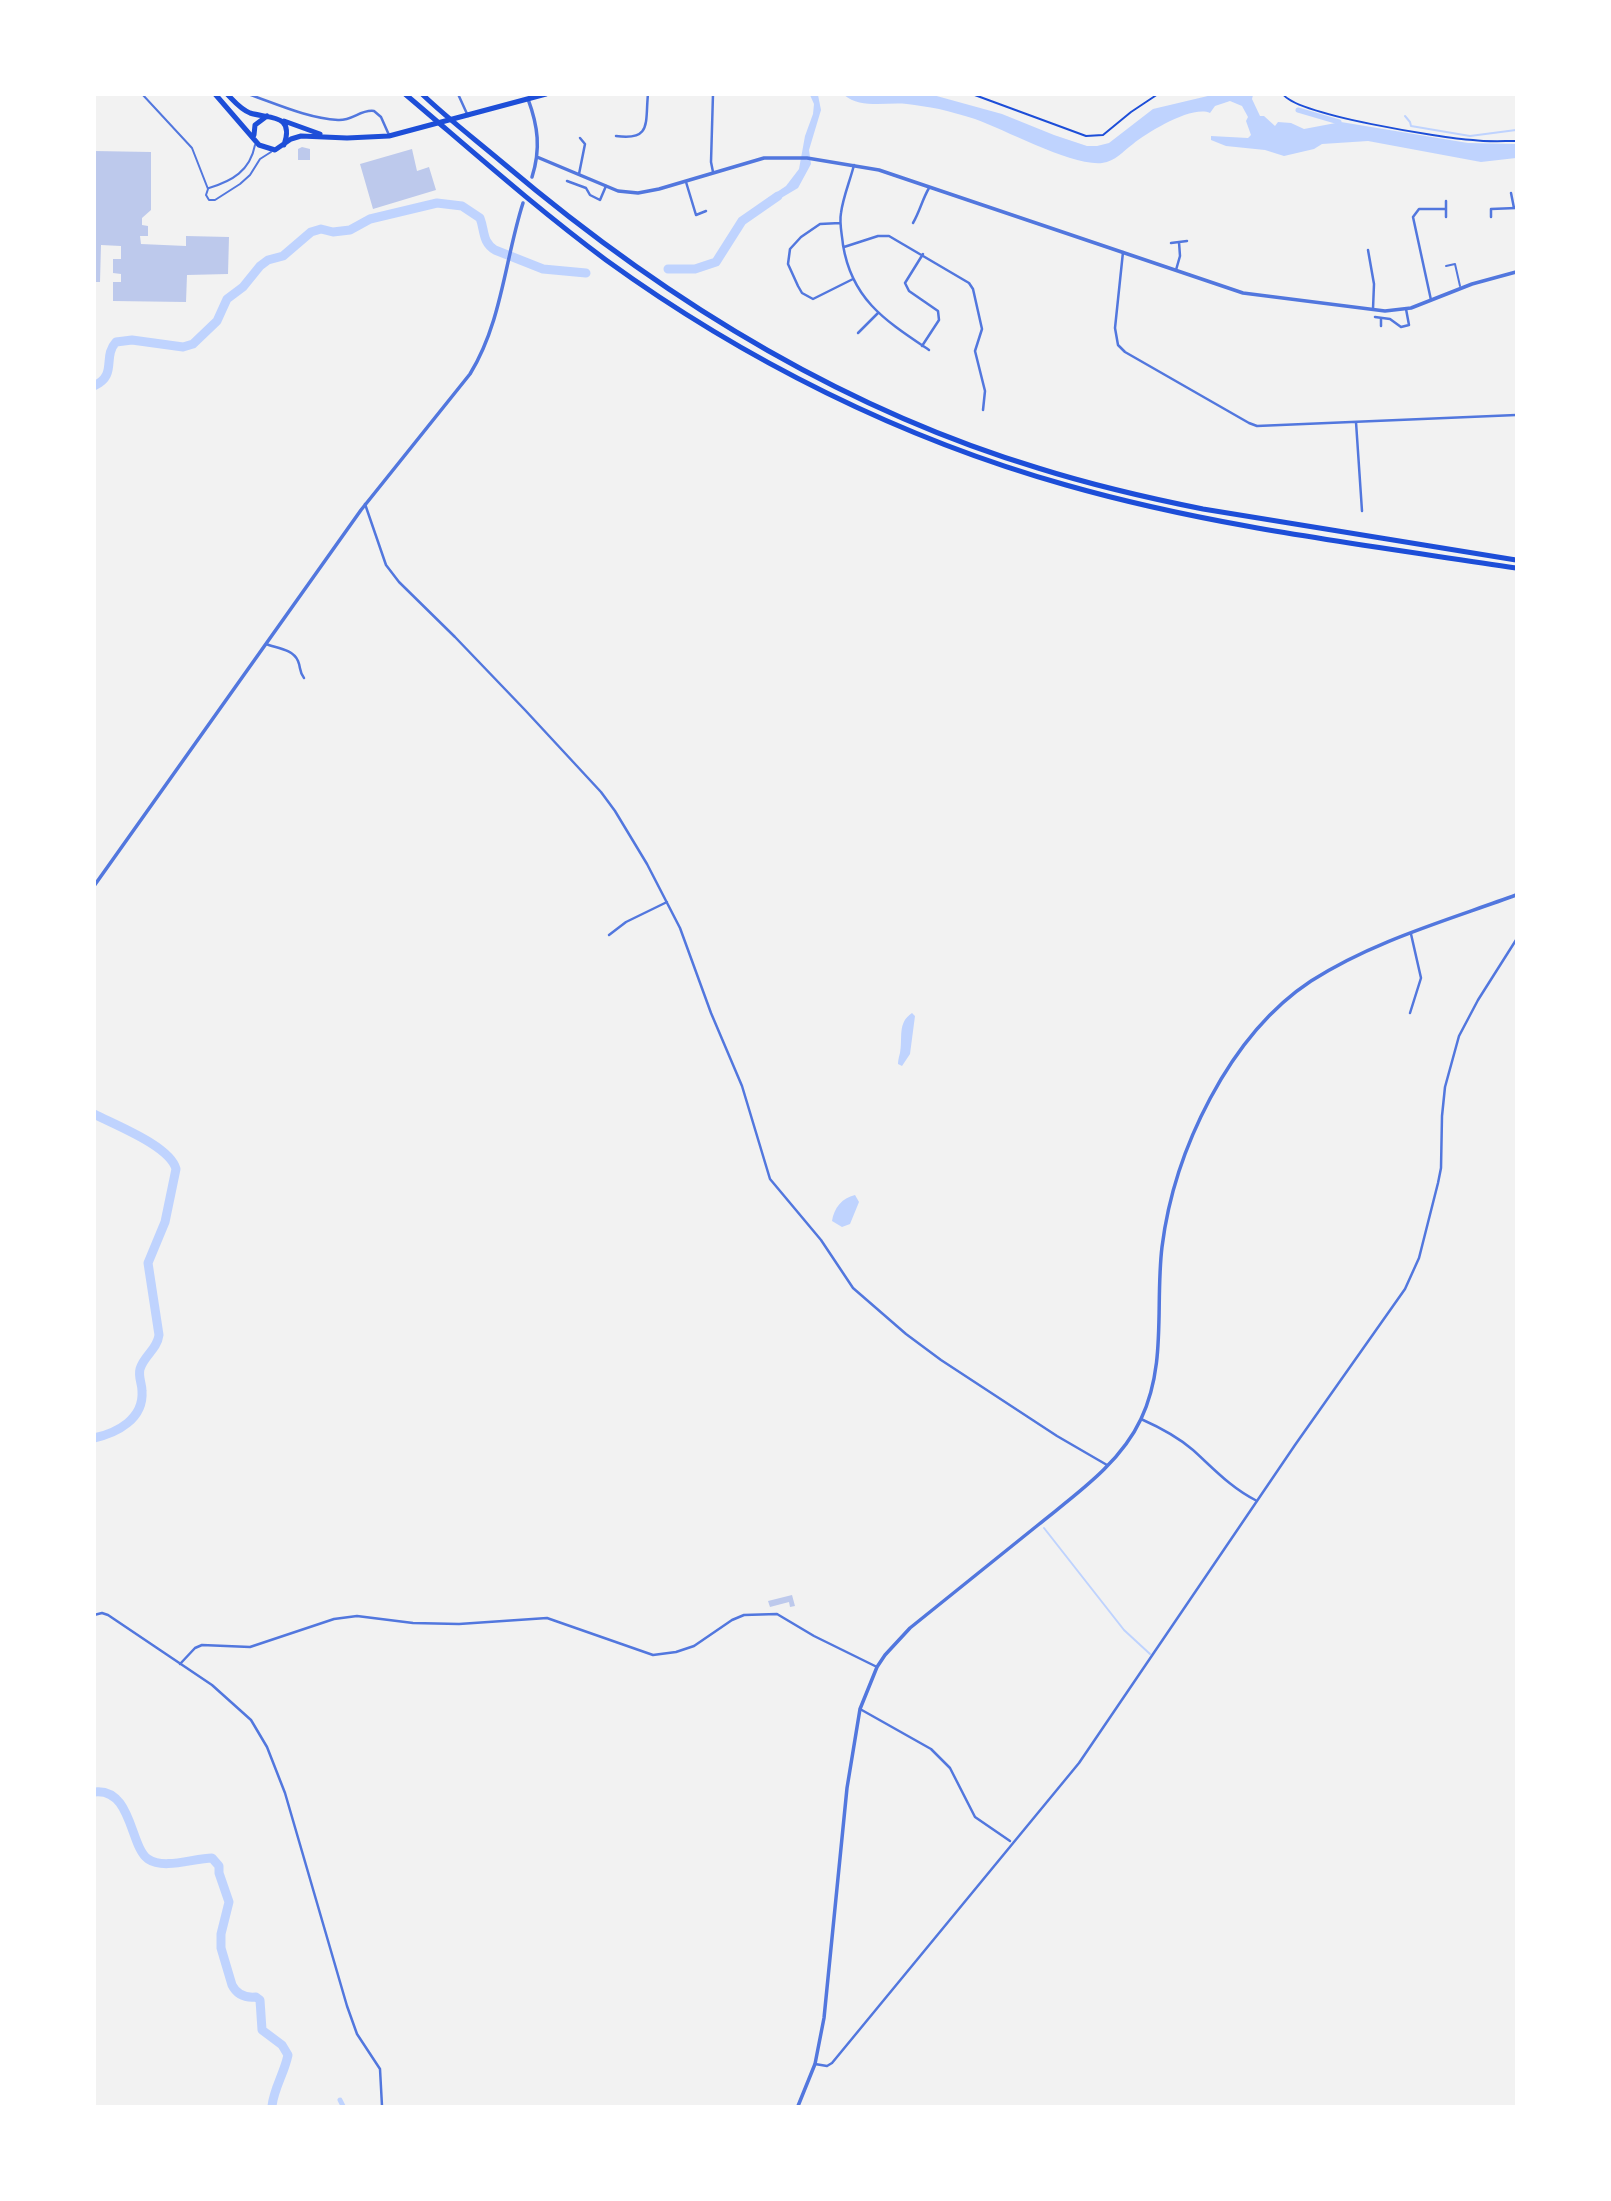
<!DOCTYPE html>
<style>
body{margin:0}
#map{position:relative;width:1611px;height:2201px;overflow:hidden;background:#f2f2f2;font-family:Arial,sans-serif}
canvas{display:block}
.frame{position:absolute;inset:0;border:96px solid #fff;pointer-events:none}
</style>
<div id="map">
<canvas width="1611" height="2201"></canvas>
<div class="frame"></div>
</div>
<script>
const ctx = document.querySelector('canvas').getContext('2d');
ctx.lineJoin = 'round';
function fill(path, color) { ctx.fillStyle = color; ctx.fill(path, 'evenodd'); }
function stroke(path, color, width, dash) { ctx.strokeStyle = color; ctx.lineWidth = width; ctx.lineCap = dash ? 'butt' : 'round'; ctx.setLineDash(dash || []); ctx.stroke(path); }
fill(new Path2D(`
 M810,95H818L821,110L809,150L811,164L798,188L771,204L768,198L786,186L799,169L805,136L813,114L814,104Z
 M844,95H933L1002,114L1054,135L1087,146H1097L1109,143L1153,109L1212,95H1253L1252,99L1260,116H1264L1275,126L1278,122L1291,123L1304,129L1341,122L1468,143L1516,144V158L1481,162L1368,141L1322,144L1314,149L1284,156L1265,150L1226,146L1211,140V136L1248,138L1251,135L1246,121L1248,117L1242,106L1230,101L1215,106L1210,113C1192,105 1148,132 1133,144C1122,152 1116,161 1102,163C1071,166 1006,130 975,119C963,115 951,112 939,109C928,107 917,105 907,104C886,102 861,109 844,95Z
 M912,1013L915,1016L910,1054L902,1066L898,1064C898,1060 899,1057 900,1053C903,1038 897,1023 912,1013Z
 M855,1195L859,1202L850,1224L842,1227L832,1221C834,1208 842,1198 855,1195Z`), '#bfd3fe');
stroke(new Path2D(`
 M1405,116L1410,122L1411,126L1470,136L1516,130
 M1044,1528L1124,1630L1150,1654`), '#bfd3fe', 2);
stroke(new Path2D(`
 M1298,110L1339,122
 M340,2100L343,2106`), '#bfd3fe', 5);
stroke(new Path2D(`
 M668,269H695L716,262L742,221L778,196
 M94,386C118,375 102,357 116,342L132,340L183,347L193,344L217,321L227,299L243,287L260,266L268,260L283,256L311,232L321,229L333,232L350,230L370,219L437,203L462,206L480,218C485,231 482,242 495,250L543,269L586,273
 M94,1114C115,1125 170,1146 176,1169L165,1222L148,1263L159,1335C157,1350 144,1355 140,1369C138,1377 142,1383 142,1391C144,1419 117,1433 94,1438
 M94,1792C132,1787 130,1847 148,1859C164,1870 194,1858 212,1858L219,1866V1873L229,1902L221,1934V1948L232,1985C237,1995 246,1998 256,1997L260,2000L262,2030L282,2045L288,2055C284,2074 274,2088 272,2106`), '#bfd3fe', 9);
fill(new Path2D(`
 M302,147L310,149V160H298V149Z
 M412,149L417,171L429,167L436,190L373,209L360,164Z
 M94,151L151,152V210L142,218V225L148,226V236H140L141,244L186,246V236L229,237L228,274L187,275L186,302L113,301V282H121V274L113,273V259H121V246L101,245L100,282H94Z
 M792,1595L795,1606L790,1607L789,1602L770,1607L768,1601Z`), '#bdc9ec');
stroke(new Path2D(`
 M972,94L1086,136L1103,135L1131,112L1158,94
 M1283,94C1296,115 1443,138 1473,140C1487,142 1502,141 1516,141`), '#1d4ed8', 2);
stroke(new Path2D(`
 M142,94L192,148L208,189L206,195L209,200H215L240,184L250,175L260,159L271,152
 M209,188C232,181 250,171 255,145
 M1446,266L1455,264L1460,286`), '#5277de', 2);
stroke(new Path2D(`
 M248,94C277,104 307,118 338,120C352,121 361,109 374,111L381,117L389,135
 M458,94L468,116
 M616,136C652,141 645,123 648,94
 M854,165C850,181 843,197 841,213C839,223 842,234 843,245C852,300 886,321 929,350
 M713,172L711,162L713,94
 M579,174L585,144L580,138
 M567,181L586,188L590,195L600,200L606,186
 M686,182L696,215L706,211
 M1511,193L1514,208
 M1446,201V217
 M1491,217V209L1516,208
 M840,223L820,224L801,237L790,249L788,264L798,286L802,293L813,299L853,279
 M913,223C920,211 922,200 929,188
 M1171,243L1179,242
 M844,247L878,236H889L969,283L973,289L982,329L975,351L985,391L983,410
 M1368,250L1374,284L1373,309
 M1123,252L1115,328L1118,345L1125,352L1249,423L1257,426L1516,415
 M1176,270L1180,256L1179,242L1187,241
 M1431,300L1413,217L1419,209H1446
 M1375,317L1390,319L1401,327L1409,325L1406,309
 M1381,326V318
 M858,333L878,313
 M922,346L939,320L938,311L909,291L905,283L923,254
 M1356,422L1362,511
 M365,504L386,565L399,582L455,637L525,710L601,792L615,811L647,864L680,928L711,1013L742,1086L770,1179L821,1240L853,1288L906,1334L941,1360L1057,1436L1107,1465
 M266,644C276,648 293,649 298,661C301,668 299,672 304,678
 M609,935L626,922L667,902
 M1410,1013L1421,978L1411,934
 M1141,1419C1159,1427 1178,1437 1193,1450C1214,1469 1231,1488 1257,1501
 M94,1615L102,1613L108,1615L212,1685L251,1720L267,1747L285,1793L347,2006L357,2034L380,2069L382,2106
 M180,1664L195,1648L202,1645L250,1647L334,1619L357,1616L413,1623L459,1624L547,1618L653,1655L676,1652L694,1646L732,1620L744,1615L777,1614L814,1636L877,1667
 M860,1709L931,1749L950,1768L975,1817L1010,1841
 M815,2064L827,2066L832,2063L1079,1763L1295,1445L1405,1289L1419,1258L1438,1183L1441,1168L1442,1116L1445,1087L1459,1036L1478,1000L1516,940`), '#5277de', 2.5);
stroke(new Path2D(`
 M528,99C538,126 541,149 532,177
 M537,157L618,191L638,193L659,189L764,158H807L879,170L1243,293L1385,311L1411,308L1472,284L1516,272
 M94,886L361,510L470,374C502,322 505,259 523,203
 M798,2106L815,2064L824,2018L847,1788L860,1709L877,1667L885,1655L910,1628C953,1593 996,1559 1038,1525C1076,1494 1120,1464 1141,1419C1167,1364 1155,1305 1162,1247C1174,1151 1229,1035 1311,981C1373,941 1448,920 1516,895`), '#5277de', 3.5);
stroke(new Path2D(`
 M215,94L259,145L275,150L291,139L301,136L347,138L389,136L546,94
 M227,94C234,101 240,109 250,113C269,119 295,113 284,145
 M284,121L320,134
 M254,135L255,125L267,116`), '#1d4ed8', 5);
stroke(new Path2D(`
 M405,94C471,150 536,208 606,260C744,360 902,439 1066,485C1213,527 1366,545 1516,568
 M422,94C448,119 476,140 503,163C661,297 839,408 1038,468C1092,485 1148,498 1203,509L1516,560`), '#1d4ed8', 5);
</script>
